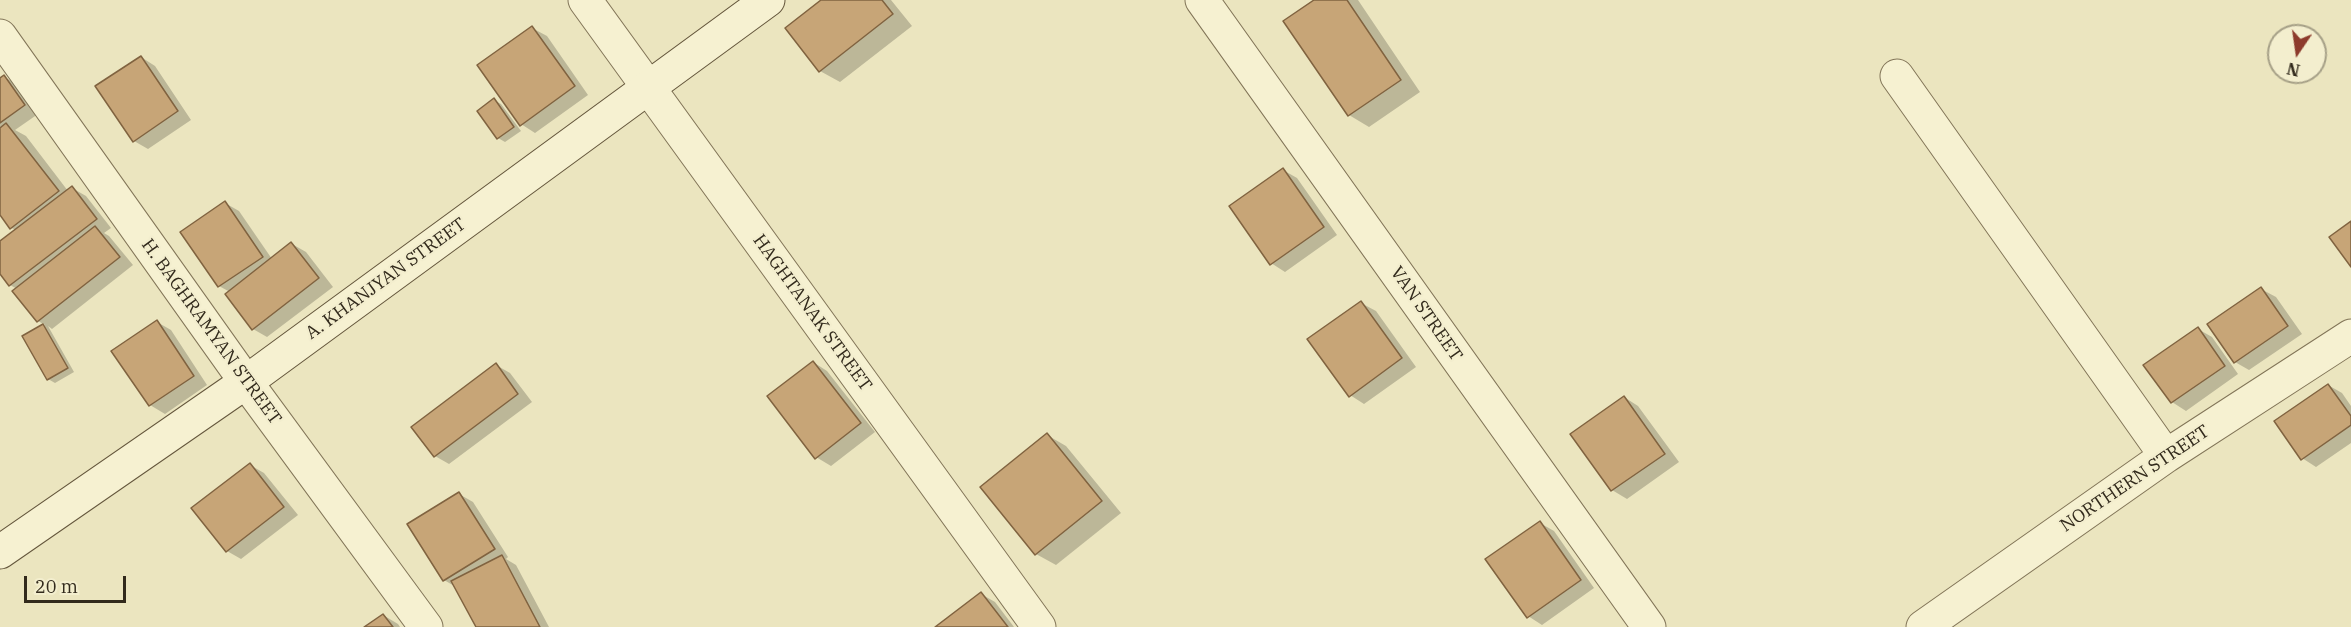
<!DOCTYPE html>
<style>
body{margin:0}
#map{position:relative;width:2351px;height:627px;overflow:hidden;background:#ebe5bf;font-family:"IBM Plex Serif",serif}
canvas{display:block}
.north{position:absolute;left:2267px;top:24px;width:60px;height:60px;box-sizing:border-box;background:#f3eece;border:2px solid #a6a087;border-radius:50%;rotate:193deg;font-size:16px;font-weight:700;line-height:24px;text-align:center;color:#322a1c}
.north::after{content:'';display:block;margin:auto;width:21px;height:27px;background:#8d3b2c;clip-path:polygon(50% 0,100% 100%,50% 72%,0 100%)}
.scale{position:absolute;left:24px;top:576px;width:102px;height:27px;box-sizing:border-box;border:3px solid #322a1c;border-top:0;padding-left:8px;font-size:18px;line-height:21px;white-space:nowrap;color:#322a1c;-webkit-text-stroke:4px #f3eece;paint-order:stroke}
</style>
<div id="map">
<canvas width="2351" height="627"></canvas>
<div class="north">N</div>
<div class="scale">20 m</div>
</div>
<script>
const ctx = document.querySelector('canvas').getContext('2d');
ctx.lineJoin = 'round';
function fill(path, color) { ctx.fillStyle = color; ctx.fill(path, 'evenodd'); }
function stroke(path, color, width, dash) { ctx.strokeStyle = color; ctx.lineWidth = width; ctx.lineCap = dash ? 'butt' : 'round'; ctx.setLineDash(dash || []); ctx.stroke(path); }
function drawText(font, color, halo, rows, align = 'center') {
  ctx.font = font + ' "IBM Plex Serif",serif'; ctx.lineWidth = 4.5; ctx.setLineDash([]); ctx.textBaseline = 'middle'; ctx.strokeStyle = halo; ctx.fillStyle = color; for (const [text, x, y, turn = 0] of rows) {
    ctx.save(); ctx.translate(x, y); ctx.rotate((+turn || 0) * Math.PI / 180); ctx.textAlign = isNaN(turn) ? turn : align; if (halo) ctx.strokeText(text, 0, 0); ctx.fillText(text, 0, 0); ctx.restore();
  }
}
fill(new Path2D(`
 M823,0H891L912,26L840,82L820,71Z
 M1317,0H1358L1420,92L1369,127L1349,115Z
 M532,28L547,36L588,95L535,133L521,124Z
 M141,57L155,66L191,120L148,149L134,141Z
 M4,77L19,85L38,114L15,130L26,136L68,191L72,188L86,196L111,228L104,233L109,236L133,265L52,329L48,326L74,372L55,383L48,379L24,337L45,325L38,321L17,289L10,285L0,272V243L17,230L11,228L0,213V80Z
 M494,100L501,104L521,131L505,142L498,138Z
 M1283,170L1297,178L1337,235L1285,272L1271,263Z
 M225,203L239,211L272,259L292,244L306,252L333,287L267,337L253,329L230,292L219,286Z
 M2261,289L2276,297L2302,334L2249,370L2235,362Z
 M1361,303L1376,311L1416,367L1364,404L1350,395Z
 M157,322L171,330L207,385L165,414L150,405L113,352Z
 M2198,329L2212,337L2238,374L2186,411L2172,402Z
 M813,362L827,371L875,432L831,466L816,457Z
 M496,365L510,373L532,402L449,464L435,456Z
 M2328,385L2342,393L2351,406V443L2316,467L2302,458Z
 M1624,397L1638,406L1679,462L1627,499L1612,490L1572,434Z
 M1047,435L1066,446L1121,513L1056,565L1036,554Z
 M250,465L264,473L298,515L241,559L227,551Z
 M459,494L473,502L508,557L506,559L516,565L549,627H477L456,587L444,580Z
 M1540,523L1554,531L1594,588L1542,625L1528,616Z
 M981,594L995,602L1014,627H938Z
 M383,615L398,624L400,627H367Z`), '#0003');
const building = new Path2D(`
 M821,0H882L893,14L819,72L785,28Z
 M1314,0H1347L1401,80L1348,116L1283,21Z
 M532,26L575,86L520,126L477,65Z
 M141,56L178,111L133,142L95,86Z
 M4,75L25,105L0,123V78Z
 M494,98L514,127L497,139L477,111Z
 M6,123L59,191L10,229L0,215V128Z
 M1283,168L1324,227L1270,265L1229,206Z
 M72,186L97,219L9,286L0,274V241Z
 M225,201L263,257L218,287L180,232Z
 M2351,221V267L2329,237Z
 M95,226L120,257L37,322L12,291Z
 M291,242L319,278L252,330L225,294Z
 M2261,287L2288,326L2234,363L2207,324Z
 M1361,301L1402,358L1349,397L1307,339Z
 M157,320L194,376L149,406L111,351Z
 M43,324L68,368L47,380L22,336Z
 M2198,327L2225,366L2171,403L2143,365Z
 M813,361L861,423L815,459L767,396Z
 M496,363L518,394L434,457L411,427Z
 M2328,384L2351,416V425L2301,460L2274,421Z
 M1624,396L1665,454L1611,491L1570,434Z
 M1047,433L1102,501L1035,555L980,487Z
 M250,463L284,507L226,552L191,508Z
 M459,492L495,549L443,581L407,524Z
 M1540,521L1581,580L1527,618L1485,559Z
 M502,555L540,627H476L451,581Z
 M981,592L1008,627H935Z
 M383,614L393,627H364Z`);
fill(building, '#c7a577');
stroke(building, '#806340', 1.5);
const street = new Path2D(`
 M585,0L1039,627
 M1202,0L1649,627
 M0,36L246,382L426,627
 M1897,76L2166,456
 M1923,627L2166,456L2351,336`);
const secondary = new Path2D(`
 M0,552L246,382L768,0`);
stroke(street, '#827558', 35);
stroke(secondary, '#64563c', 35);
stroke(street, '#f6f1d1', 33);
stroke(secondary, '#f6f1d1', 33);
drawText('18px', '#322a1c', '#f3eece', [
 ["A. KHANJYAN STREET",386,279,-36],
 ["HAGHTANAK STREET",812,313,54],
 ["VAN STREET",1426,314,55],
 ["H. BAGHRAMYAN STREET",211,332,54],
 ["NORTHERN STREET",2135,479,-34]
]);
</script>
